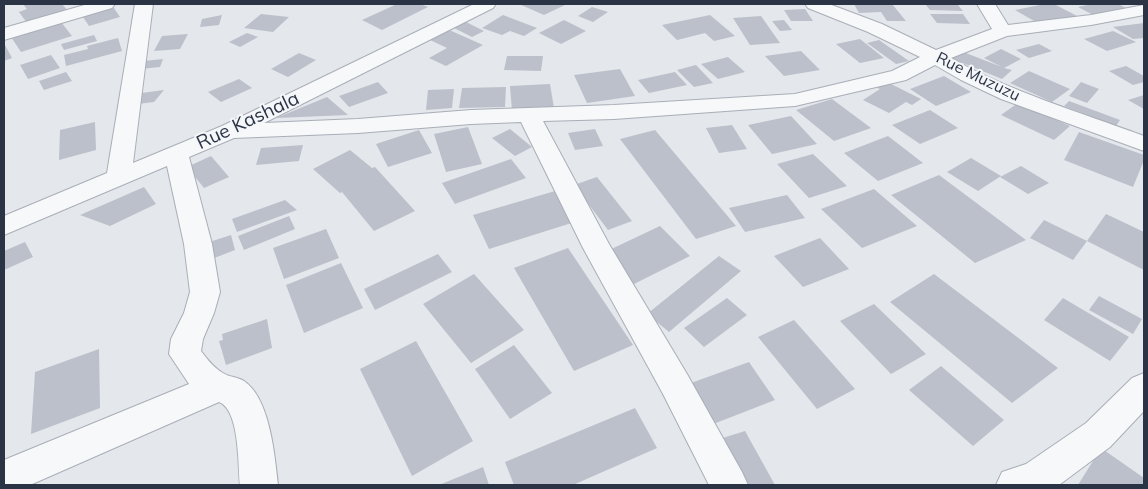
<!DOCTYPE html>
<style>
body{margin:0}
#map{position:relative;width:1148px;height:489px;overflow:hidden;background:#e4e7ec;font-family:Mulish,sans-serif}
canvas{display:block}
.frame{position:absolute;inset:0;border:5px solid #2b3445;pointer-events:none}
</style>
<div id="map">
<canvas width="1148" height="489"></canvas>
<div class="frame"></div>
</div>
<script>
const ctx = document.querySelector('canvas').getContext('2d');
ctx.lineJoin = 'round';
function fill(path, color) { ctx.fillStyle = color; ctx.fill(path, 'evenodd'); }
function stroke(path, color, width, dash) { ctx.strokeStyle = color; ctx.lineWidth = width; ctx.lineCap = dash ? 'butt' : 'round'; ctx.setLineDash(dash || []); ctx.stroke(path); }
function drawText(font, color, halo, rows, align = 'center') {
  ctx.font = font + ' Mulish,sans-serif'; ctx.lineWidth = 4; ctx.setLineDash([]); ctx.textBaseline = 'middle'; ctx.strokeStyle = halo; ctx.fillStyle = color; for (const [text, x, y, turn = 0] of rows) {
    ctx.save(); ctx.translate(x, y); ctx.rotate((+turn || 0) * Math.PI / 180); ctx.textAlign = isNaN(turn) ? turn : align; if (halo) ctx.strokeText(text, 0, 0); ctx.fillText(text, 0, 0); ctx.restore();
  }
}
fill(new Path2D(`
 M23,4H62L68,11L27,23L19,12L27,9Z
 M397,4H420L428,7L382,30L362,20Z
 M519,4H567L544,15Z
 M854,4H892L906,21H887L881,12L859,13Z
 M925,4H957L963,11L930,10Z
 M1045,4H1054L1079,17L1041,25L1015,10Z
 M1092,4H1118L1128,9L1097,17L1078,7Z
 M592,7L608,12L593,22L578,16Z
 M114,8L120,17L89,26L83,17Z
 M805,9L813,21H791L784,10Z
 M261,14L289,17L273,32L244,28Z
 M930,14H963L970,24L937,23Z
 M222,15L219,25L200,27L202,19Z
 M503,15L537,28L524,36L510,31L502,35L482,28Z
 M710,15L735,36L714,41L705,33L677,40L662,25Z
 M761,16L780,43L750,45L733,18Z
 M564,20L586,31L561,44L539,33Z
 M784,20L792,30L780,31L772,21Z
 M464,21L484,31L472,37L452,27Z
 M61,22L72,36L21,52L11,37Z
 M1144,23V38L1133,39L1113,27Z
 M447,29L483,45L446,66L429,58L447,48L428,39Z
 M1113,31L1136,42L1107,51L1084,39Z
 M247,33L258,37L240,47L229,42Z
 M188,34L180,49L154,51L162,36Z
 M94,35L97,41L64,50L61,44Z
 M118,38L122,51L66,66L64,55L88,49L87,46Z
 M860,39L884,58L860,63L836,44Z
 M879,40L909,61L896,64L867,43Z
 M4,43L12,58L4,61Z
 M1039,44L1052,51L1029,58L1016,50Z
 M1001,49L1021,59L1004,68L1012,70L1002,79L948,57L958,50L1002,67L984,58Z
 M801,51L820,70L784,76L765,56Z
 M299,53L316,60L288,77L271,69Z
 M51,55L60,68L28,79L20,65Z
 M507,56H543L541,71L504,70Z
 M728,57L745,72L718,79L701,64Z
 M163,59L160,67L140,69L144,61Z
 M696,65L713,83L694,87L677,70Z
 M1126,66L1144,76V82L1133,85L1109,71Z
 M620,69L635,96L587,103L574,75Z
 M1029,71L1070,89L1052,102L1010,83Z
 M66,72L72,81L44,90L39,81Z
 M675,72L687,85L649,93L638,80Z
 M944,76L971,92L936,106L910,89Z
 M239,79L252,88L221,102L208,92Z
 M378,82L388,93L349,107L339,96Z
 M887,82L921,99L912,105L906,102L889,113L863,100L880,89L877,88Z
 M1081,82L1099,89L1087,103L1069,96Z
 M550,84L554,108L512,111L510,86Z
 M506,87L505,107L459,108L462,88Z
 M454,89L452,108L426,110L428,90Z
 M164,90L154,102L130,105L134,94Z
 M1144,95V109L1128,100Z
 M327,97L348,115L276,118Z
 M832,99L871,128L834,141L796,110Z
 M1069,101L1120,120L1116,126L1064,106Z
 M1018,103L1070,126L1054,140L1001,115Z
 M930,110L958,128L920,144L892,125Z
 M791,116L817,144L772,154L748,125Z
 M95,122L96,150L59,160L60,130Z
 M732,125L747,149L719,153L706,128Z
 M468,127L482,164L446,172L434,134Z
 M510,129L532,147L515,156L492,138Z
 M595,129L603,146L575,150L568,133Z
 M419,130L432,153L388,167L376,144Z
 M655,130L736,226L696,239L620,139Z
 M1079,132L1144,155V160L1133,187L1064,160Z
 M888,136L923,163L878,181L844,153Z
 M303,145L299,161L256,165L261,148Z
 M350,150L372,168L375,167L415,211L374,231L342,192L340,193L313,169Z
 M813,154L847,186L809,198L777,164Z
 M211,156L229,177L204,188L187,167Z
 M971,158L1001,176L978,191L947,172Z
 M511,159L526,178L455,204L442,183Z
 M1021,166L1049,183L1028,194L1000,177Z
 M939,175L1026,240L975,263L891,195Z
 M597,177L632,221L608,230L574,185Z
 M144,187L156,204L110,226L80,215Z
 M562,189L581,220L489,249L473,215Z
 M874,189L917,226L862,248L821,209Z
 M787,195L805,218L745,232L729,208Z
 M285,200L297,210L237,232L232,219Z
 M1106,214L1144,232V270L1087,241Z
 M289,216L295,229L244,250L238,236Z
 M1044,220L1087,241L1073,260L1030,238Z
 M660,226L690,256L632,285L603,253Z
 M326,229L339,258L284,279L273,248Z
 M231,235L235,250L204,262L200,245Z
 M820,238L849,269L803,287L774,256Z
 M25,242L33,257L4,270V251Z
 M568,248L633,345L574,371L514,268Z
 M438,254L452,272L375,310L364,289Z
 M719,256L741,271L669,332L647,314Z
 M341,263L363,308L304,333L286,285Z
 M474,274L524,330L471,363L423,304Z
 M934,274L1058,368L1012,403L890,302Z
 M1099,296L1142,319L1133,334L1089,310Z
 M727,298L747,315L704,347L684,328Z
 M1063,298L1129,337L1110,361L1044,320Z
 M874,304L926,354L891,374L840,321Z
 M267,319L272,348L226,365L219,341L223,340L222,334Z
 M794,320L855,389L817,409L758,337Z
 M416,341L473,441L412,476L360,369Z
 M514,345L552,393L510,419L475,369Z
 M99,349L100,408L31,434L35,372Z
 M749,362L775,400L703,428L680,387Z
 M941,366L1004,420L973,446L909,390Z
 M635,408L657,448L573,485H514L505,462Z
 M745,431L775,485H732L710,442Z
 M1101,448L1144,478V485H1078Z
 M483,467L489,485H439Z`), '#bbc0ca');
const street = new Path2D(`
 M88,4H115L112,8L4,40V28Z
 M135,4H153L133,163L222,126L474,4H496L493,8L264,123L358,119L471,110L614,105L795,94L892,71L920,57L868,32L808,8L805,4H829L882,24L936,50L992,29L977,4H995L1008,25L1091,15L1144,5V15L1091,25L1007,36L951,58C1011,92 1079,112 1144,136V151L1001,99L961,80L935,65L906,80L795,106L614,119L543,121L609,244L687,374L742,472L748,485H709L663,394L583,248L521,122L471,124L358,133L234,138L189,157L212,244L220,292L214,313L203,339L201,351C207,359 214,368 223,373C229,377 238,377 244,381C270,398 275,457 278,485H240C238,466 240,410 219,402L30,485H4V460L189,384L169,354L171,339L184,313L190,292L184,244L167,166L4,235V216L107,173Z
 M1144,373V411L1110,447L1059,485H996L1002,472L1026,464L1086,423L1132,378Z`);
stroke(street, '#a9aeb7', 2);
fill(street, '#f7f8fa');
drawText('16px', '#2b3445', '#f4f6f9', [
 ["Rue Muzuzu",978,77,26]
]);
drawText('19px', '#2b3445', '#f4f6f9', [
 ["Rue Kashala",248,121,-25]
]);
</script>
